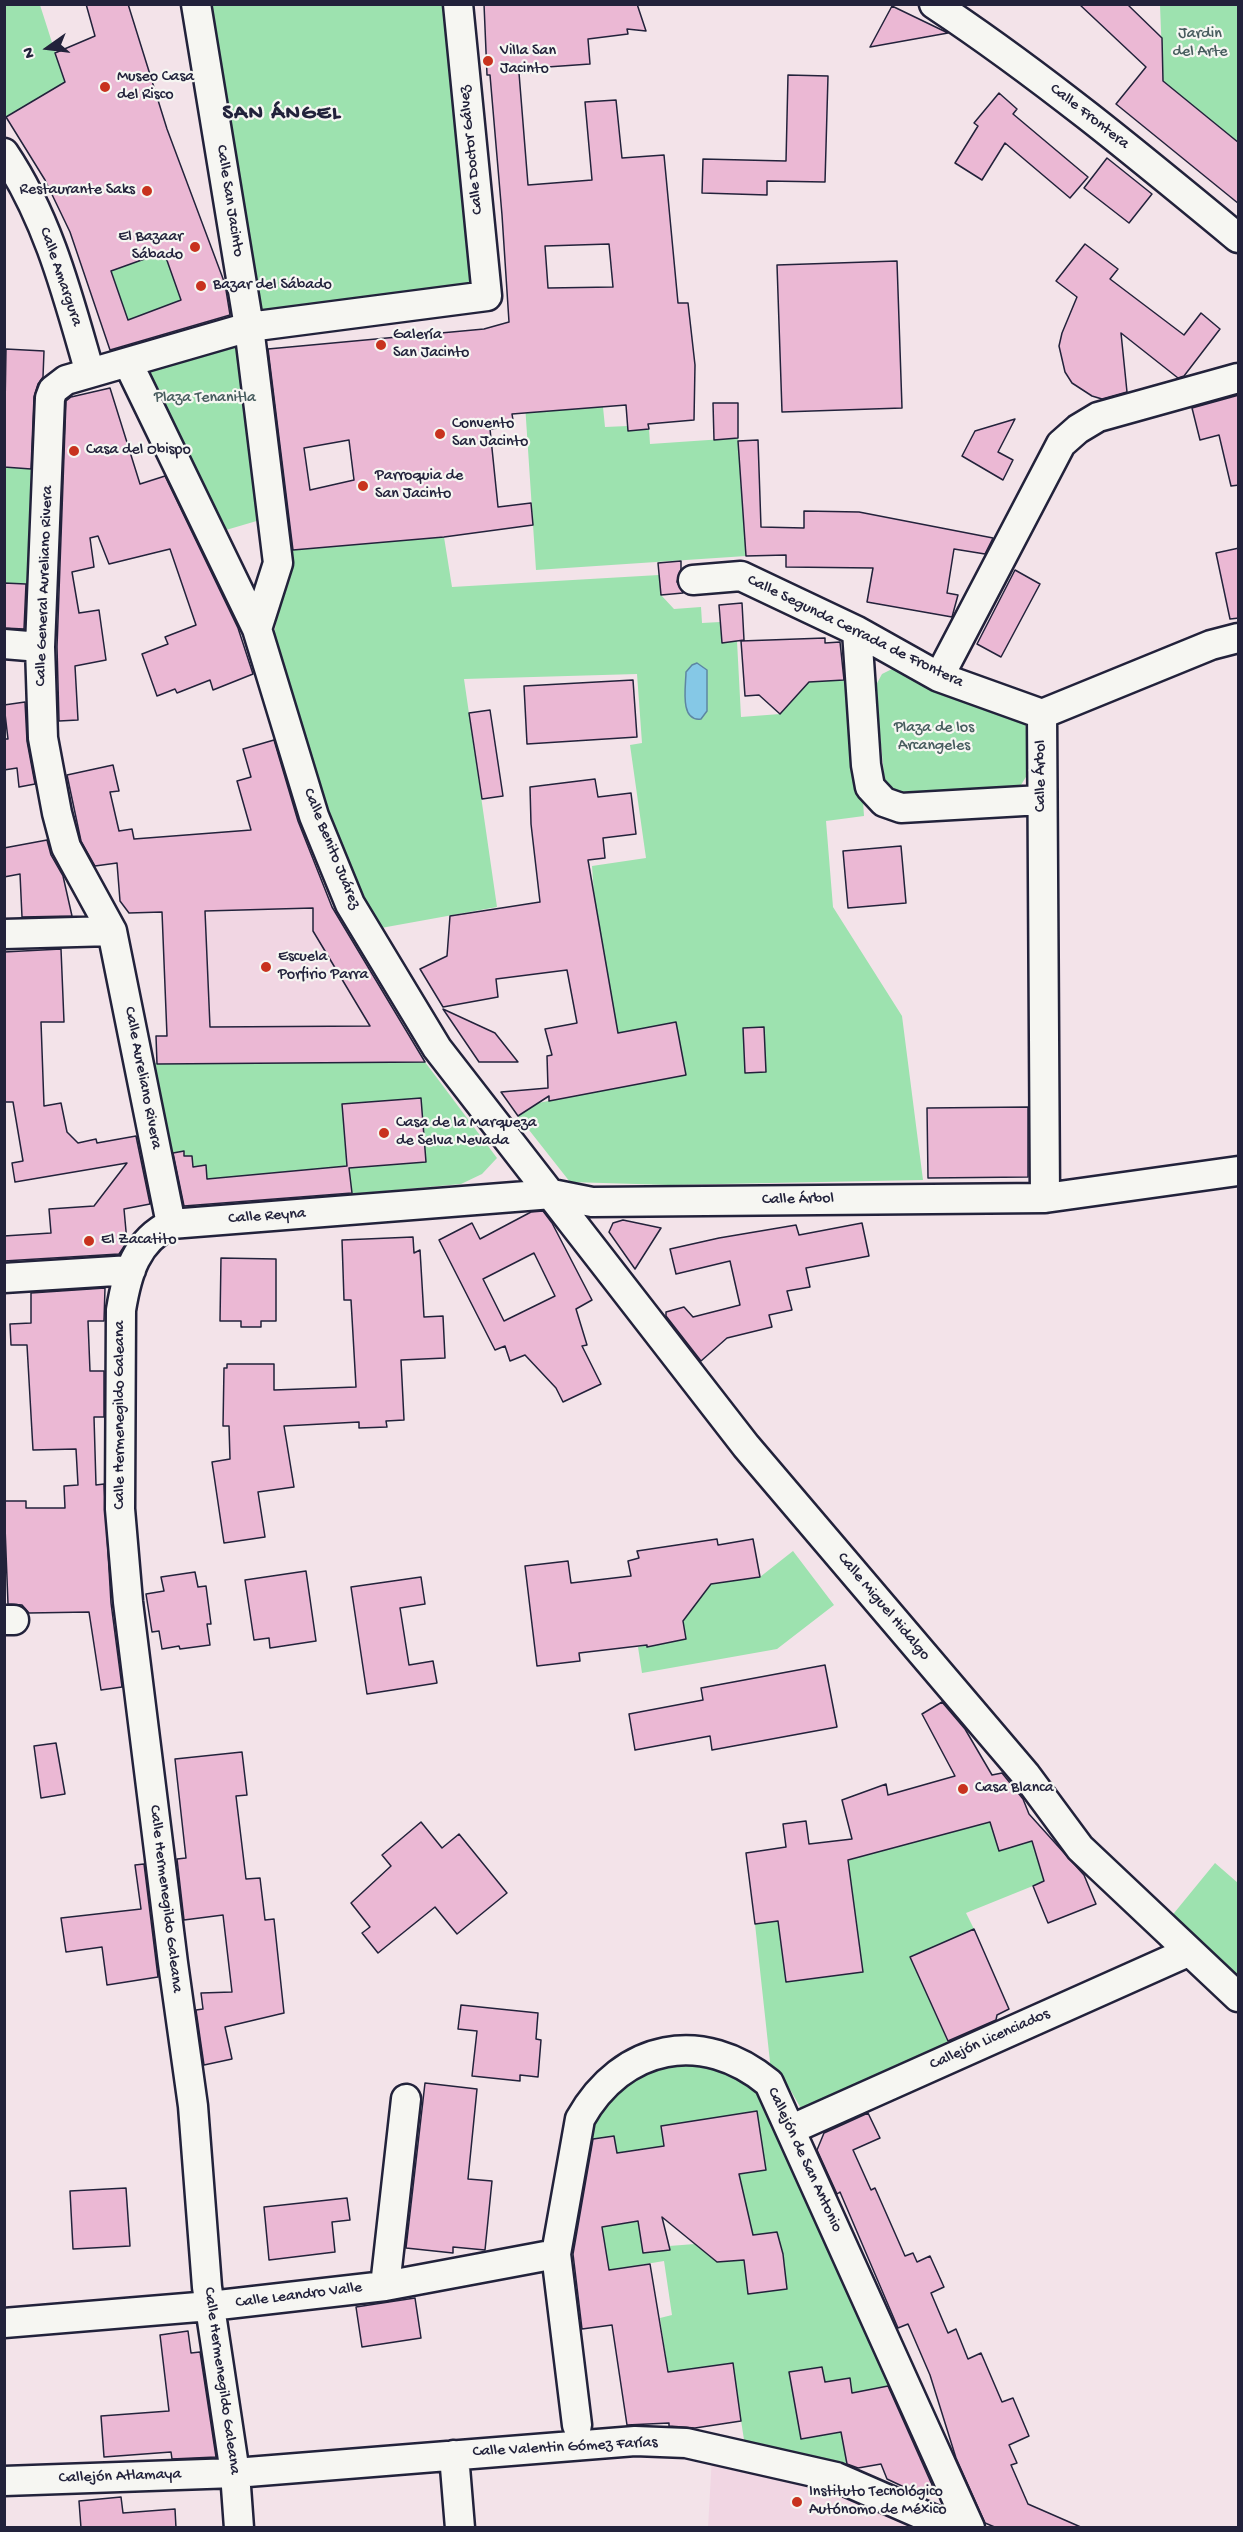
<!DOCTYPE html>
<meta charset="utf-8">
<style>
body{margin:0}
#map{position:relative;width:1243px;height:2532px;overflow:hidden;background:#f3e3e9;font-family:"Gochi Hand",sans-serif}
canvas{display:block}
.frame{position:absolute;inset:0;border:6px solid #22223b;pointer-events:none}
.north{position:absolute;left:18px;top:18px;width:60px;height:60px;-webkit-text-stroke:4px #f6f6f2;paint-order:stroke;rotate:256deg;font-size:16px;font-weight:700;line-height:24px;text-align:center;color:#22223b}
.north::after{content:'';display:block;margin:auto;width:21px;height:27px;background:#22223b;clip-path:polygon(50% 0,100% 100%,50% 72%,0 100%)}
</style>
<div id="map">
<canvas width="1243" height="2532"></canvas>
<div class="frame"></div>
<div class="north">N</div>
</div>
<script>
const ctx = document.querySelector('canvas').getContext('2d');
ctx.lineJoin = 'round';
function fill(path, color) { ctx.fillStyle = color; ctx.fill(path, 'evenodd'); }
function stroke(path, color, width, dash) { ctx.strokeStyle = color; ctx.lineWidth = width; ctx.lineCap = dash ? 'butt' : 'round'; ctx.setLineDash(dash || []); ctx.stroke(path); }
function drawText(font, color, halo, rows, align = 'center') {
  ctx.font = font + ' "Gochi Hand",sans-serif'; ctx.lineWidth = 4.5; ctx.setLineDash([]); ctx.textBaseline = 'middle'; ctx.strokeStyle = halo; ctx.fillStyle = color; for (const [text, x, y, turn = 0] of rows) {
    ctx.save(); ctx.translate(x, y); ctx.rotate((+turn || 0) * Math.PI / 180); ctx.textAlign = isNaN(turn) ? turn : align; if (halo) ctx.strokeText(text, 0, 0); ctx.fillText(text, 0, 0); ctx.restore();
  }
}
fill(new Path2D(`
 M332,907L425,1062L157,1064L156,1036L167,1035L162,912Z
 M712,2456L824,2477L944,2528H708Z`), '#f1d6e3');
fill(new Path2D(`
 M7,4L40,5L65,83L6,117L5,5Z
 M205,5H445L476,289L258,319Z
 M1160,5H1238V143L1163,81Z
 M164,252L181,300L128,320L111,271Z
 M243,345L260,520L226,530L143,371Z
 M523,374L544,411L603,407L605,427L628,426L629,431L649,429L650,444L738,438L746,556L536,570Z
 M4,467L40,470L35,584L5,583Z
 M444,537L452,587L659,575L661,595L674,609L701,607L702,623L720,622L722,642L737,641L741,717L780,714L795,697L799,682L855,680L864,816L826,821L833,907L902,1016L923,1180L669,1185L570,1182L518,1116L538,1103L686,1074L676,1022L618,1033L594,894L592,866L646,858L630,745L642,743L637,674L464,679L497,907L381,928L362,898L327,819L274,634L290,550Z
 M894,668L1025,717L1029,772L1021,785L1007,790L886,793L875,687L882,674Z
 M425,1062L497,1158L482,1174L461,1184L352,1194L350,1182L333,1167L207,1179L206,1166L193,1167L192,1156H184L183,1151L169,1154L151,1063Z
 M793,1551L834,1605L777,1649L642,1673L638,1647L686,1639L683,1621L711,1584L760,1577Z
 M990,1822L999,1851L1032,1841L1038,1862L1055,1877L966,1913L974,1929L910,1957L950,2047L803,2112L791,2091L771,2071L755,1924L778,1921L787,1982L863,1972L848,1860Z
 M1215,1863L1238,1883V1975L1170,1918Z
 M688,2064C721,2070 731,2074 759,2093L893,2385L852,2393L850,2378L825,2382L822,2367L789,2373L841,2431L848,2470L745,2446L732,2363L668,2372L660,2318L672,2315L664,2261L609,2270L602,2227L638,2221L640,2234L651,2232L663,2251L670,2250L669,2246L695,2244L717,2262L744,2260L749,2293L787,2289L783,2255L753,2235L743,2193L703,2198L701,2180L766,2170L757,2112L661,2126L670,2183L643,2149L617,2153L614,2136L589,2140C601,2093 642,2068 688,2064Z`), '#9de2af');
const water = new Path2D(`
 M697,663L707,670V711L701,719C679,722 686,685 686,672L692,665Z`);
fill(water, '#85c8e6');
stroke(water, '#5d86a2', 1.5);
const building = new Path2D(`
 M86,4H128L167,129L225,284L230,315L110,350L70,232L45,180L6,117L65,82L55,53L95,36ZM164,252L181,300L128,320L111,271Z
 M484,4H637L646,31L627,29L628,34L588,39L590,64L533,68V73H519L528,185L592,180L585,102L616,100L622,158L664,155L678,303H688L695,365L694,420L648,424L649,429L628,431L626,405L512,414L514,426L490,429L498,507L531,503L533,525L444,537L293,550L268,349L484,329L509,322L502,215L490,75H487ZM609,244L613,287L548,288L545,246ZM349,440L354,480L310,490L304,448Z
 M1079,4H1127L1162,38L1163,81L1239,143V204L1116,104L1146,67Z
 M892,6L948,33L870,47Z
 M788,75L828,76L825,182L767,181V195L702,193L703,159L786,161Z
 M999,93L1017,109L1013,114L1088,177L1070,198L1005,143L982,180L955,163L978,126L974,123Z
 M1107,158L1152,194L1129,223L1084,188Z
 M1085,244L1118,269L1110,279L1184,335L1201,313L1220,329L1184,376L1178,378L1121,333L1127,392L1102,399L1092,396L1072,383L1065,372L1059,346L1062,333L1077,297L1056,281Z
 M897,261L902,408L782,412L777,265Z
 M6,349L44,351L43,377L38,384L34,397L31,469L4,467Z
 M110,388L140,484L165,476L238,628L253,674L213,690L210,680L177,693L175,689L157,696L142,654L168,644L165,637L196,625L170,549L109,564L98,536L90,538L94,567L72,572L79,613L99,610L106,660L75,666L78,720L59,721L57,647L66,401L71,397Z
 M1239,395V485L1231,486L1219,435L1200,440L1192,408Z
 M713,403H738V438L714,440Z
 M1015,419L998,452L1013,460L1003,480L962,456L975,431Z
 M758,440L761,527L804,528V511L859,512L993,538L985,554L954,549L947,593L958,595L952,617L867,602L873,568L786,567V555L746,556L738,441Z
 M1239,548V618L1230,619L1216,553Z
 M681,561V569L677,582L683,593L661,595L658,563Z
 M1015,570L1040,584L1001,657L977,644Z
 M4,583L26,584L24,629L4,628Z
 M742,603L744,640L722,643L719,605Z
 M825,638V643L840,642L844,680L809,682L780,714L759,695L745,696L741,641Z
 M633,680L637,737L527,744L524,686Z
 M25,702L27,741L35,784L19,787L17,768L4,770V739H8L4,705Z
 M490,710L503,796L482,799L469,713Z
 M274,740L298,821L332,907L425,1062L157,1064L156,1036H167L162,912L129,913L120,901L117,863L95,866L81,841L67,775L113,765L119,791L110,792L119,831L132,829L134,839L251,830L237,781L251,777L243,749ZM313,908V931L370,1026L210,1027L205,911Z
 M595,779L598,797L631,793L636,834L603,838L605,858L588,860L618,1033L676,1022L686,1075L549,1101V1096L518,1116L501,1092L548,1088L547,1056L552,1055L545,1029L577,1023L567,970L496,979L498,997L443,1007L420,969L447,956L450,916L540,902L531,824L530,787Z
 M47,840L51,855L63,876L72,916L22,917L20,874L4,877V848Z
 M901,846L906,903L848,908L843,851Z
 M61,949L64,1022H41L44,1106L61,1103L67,1132L78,1143L96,1139L97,1143L136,1136L150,1204L124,1209L127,1242L119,1254L4,1261V1236L51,1233L49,1209L94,1206L127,1163L15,1182L12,1163L23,1161L13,1102H4V952Z
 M443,1009L495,1033L518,1062H479Z
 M764,1027L766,1072L745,1073L743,1028Z
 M421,1098L426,1162L349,1168L352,1193L184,1206L173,1153L184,1151V1156H192L193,1167L206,1165L207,1179L347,1166L342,1104Z
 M1028,1107V1177L928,1178L927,1108Z
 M543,1211L552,1223L592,1300L576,1309L587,1345L582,1346L601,1384L563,1402L556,1388L525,1355L510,1361L505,1346L495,1350L439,1240L472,1223L480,1239L531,1212ZM534,1253L555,1296L504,1321L483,1279Z
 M623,1220L661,1228L635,1269L609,1232L613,1223Z
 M862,1223L869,1256L806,1268L810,1287L787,1291L792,1310L769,1315L772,1327L727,1338L701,1361L666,1316V1312L684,1307L693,1317L740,1305L730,1261L676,1274L670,1249L719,1238L796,1225L799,1235Z
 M413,1237L414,1253L420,1250L424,1317L443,1316L445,1358L401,1360L404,1420L386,1421L387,1427L359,1428V1422L284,1426L294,1487L258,1492L265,1537L224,1543L212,1462L230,1459L229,1426H223L224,1368H227V1364H274V1390L356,1387L351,1300H344L342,1240Z
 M221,1258L276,1259V1321H261V1327H241V1321H220Z
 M105,1288L104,1321H88L90,1371H104V1417H94L96,1485L104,1484L111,1603L122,1687L101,1690L89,1612L29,1613L22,1605L8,1604L4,1501H26V1508H65L64,1486L78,1485L76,1449L33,1450L27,1345H11L10,1324L31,1323V1293Z
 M717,1539L718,1545L753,1539L760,1577L711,1584L683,1621L686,1639L647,1647V1645L579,1653L580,1661L537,1666L525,1566L568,1561L571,1583L631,1576L628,1561L639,1558L637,1551Z
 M306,1571L316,1641L270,1648L269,1638L254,1640L245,1580Z
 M195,1572L198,1587L206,1586L211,1624H207L210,1645L180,1649L179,1646L162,1649L159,1631L152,1632L146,1594L164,1591L161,1577Z
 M421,1577L425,1604L400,1608L409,1665L433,1661L437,1683L367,1694L351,1587Z
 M825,1665L837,1727L712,1750L710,1736L635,1750L629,1714L703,1700L701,1688Z
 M942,1702L965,1729L992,1775L1002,1773L1023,1799L1029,1814L1084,1875L1096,1904L1048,1923L1033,1886L1044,1881L1032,1841L999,1851L990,1822L848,1860L863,1972L786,1982L778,1921L755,1924L746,1853L786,1847L783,1824L806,1821L809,1844L852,1839L842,1800L886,1784L888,1795L955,1776L922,1714Z
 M56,1743L65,1794L41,1798L34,1746Z
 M242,1752L247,1795L236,1796L246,1879L260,1878L265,1920L274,1919L284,2013L225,2027L232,2059L204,2065L196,2010L203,2009L201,1993L232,1992L223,1915L184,1920L177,1859L186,1858L175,1759Z
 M421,1822L442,1848L459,1834L507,1893L457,1934L435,1907L378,1953L362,1933L370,1927L351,1903L391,1866L382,1855Z
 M144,1864L158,1977L107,1985L102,1947L66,1952L61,1918L141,1909L135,1865Z
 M974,1929L1009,2009L997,2015L996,2020L948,2041L910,1957Z
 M461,2005L538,2013L536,2039L541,2040L538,2077L520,2075V2081L472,2076L477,2031L458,2029Z
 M425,2083L477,2089L468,2179L492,2181L485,2250L453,2247V2253L406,2248Z
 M757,2111L766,2170L739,2174L753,2235L777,2232L783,2254L787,2289L748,2294L744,2260L717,2262L662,2217L670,2250L643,2253L638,2221L602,2227L609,2270L650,2264L668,2372L733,2363L741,2421L695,2428L669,2426V2423L627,2425L612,2325L582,2329L573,2254L593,2139L614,2136L617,2153L664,2146L661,2126Z
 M868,2113L880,2138L853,2150L871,2190L875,2188L905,2256L913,2253L917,2262L930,2256L944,2287L931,2293L948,2333L956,2329L968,2359L981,2353L1002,2402L1013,2398L1029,2436L1009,2445L1017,2463L1011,2465L1028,2504L1083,2528H997L985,2523L956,2458L930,2375L908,2324L898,2328L840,2192L837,2194L817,2150L824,2133Z
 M126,2188L130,2246L73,2249L70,2191Z
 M347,2198L350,2220L332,2222L335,2252L269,2260L264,2207Z
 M415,2298L421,2338L362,2347L356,2307Z
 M188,2331L191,2353L200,2352L216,2457L172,2459L171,2452L104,2457L101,2416L169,2411L160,2335Z
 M822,2367L825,2382L850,2378L852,2393L888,2386L933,2487L919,2494L887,2479L881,2464L858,2468L847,2464L841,2432L801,2439L789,2372Z
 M121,2497L123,2513L175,2509L176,2528H81L79,2501Z`);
fill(building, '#ebb8d4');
stroke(building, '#22223b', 1.5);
const minor = new Path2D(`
 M196,4L249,327L278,563L257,629
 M934,4C1041,75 1140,157 1238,238
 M4,153C49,220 68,297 90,373
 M128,363L257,629L314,816L350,904L437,1048L746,1446L1026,1775L1080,1848L1238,1997
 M693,580L741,576L857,631L939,677L1042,714L1211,645L1238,638
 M857,631L866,765L870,787L884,802L901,808L1041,800
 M4,644L40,647
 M939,677L1061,444L1078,429L1098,417L1238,378
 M1042,714L1045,1198
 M4,934L112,931
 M171,1224L112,931L66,847L57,813L43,738L40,647L50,398L53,390L66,380L249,327L487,296L458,4
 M4,1278L131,1270
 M4,1620H14
 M792,2129L1188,1952
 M385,2286L406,2099
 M4,2323L210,2306L385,2286L556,2254
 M577,2425L556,2254L580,2119C622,2044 703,2028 769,2083L970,2528
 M454,2455L460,2528
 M4,2481L235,2473L635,2441L686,2443L836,2477L953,2528
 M239,2528L235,2473L207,2287L193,2106L173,1963L128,1602L120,1509L121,1310C127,1273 136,1241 171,1224L552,1194L592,1202L1045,1198L1238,1171`);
stroke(minor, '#22223b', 33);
stroke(minor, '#f6f6f2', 28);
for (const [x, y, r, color] of [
 [488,61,6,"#c8321e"],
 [105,87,6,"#c8321e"],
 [147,191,6,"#c8321e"],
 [195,247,6,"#c8321e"],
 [201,286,6,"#c8321e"],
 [381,345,6,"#c8321e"],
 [440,434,6,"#c8321e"],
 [74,451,6,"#c8321e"],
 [363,486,6,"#c8321e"],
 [266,967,6,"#c8321e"],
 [384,1133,6,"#c8321e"],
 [89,1241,6,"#c8321e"],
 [963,1789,6,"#c8321e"],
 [797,2502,6,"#c8321e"]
]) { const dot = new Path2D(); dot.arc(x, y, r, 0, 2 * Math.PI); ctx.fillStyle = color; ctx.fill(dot); stroke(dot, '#f6f6f2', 2); }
drawText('16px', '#475c5e', '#f6f6f2', [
 ["Jardin",1200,35],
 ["del Arte",1200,53],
 ["Plaza Tenanitla",205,399],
 ["Plaza de los",934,729],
 ["Arcangeles",934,747]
]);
drawText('16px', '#22223b', '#f6f6f2', [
 ["Villa San",500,52],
 ["Jacinto",500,70],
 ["Museo Casa",117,78],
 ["del Risco",117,96],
 ["Restaurante Saks",135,191,"right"],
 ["El Bazaar",183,238,"right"],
 ["Sábado",183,256,"right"],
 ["Bazar del Sábado",213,286],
 ["Galería",393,336],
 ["San Jacinto",393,354],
 ["Convento",452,425],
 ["San Jacinto",452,443],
 ["Casa del Obispo",86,451],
 ["Parroquia de",375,477],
 ["San Jacinto",375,495],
 ["Escuela",278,958],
 ["Porfirio Parra",278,976],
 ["Casa de la Marqueza",396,1124],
 ["de Selva Nevada",396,1142],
 ["El Zacatito",101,1241],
 ["Casa Blanca",975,1789],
 ["Instituto Tecnológico",809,2493],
 ["Autónomo de México",809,2511]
], 'left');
drawText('16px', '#22223b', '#f6f6f2', [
 ["Calle Frontera",1089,117,38],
 ["Calle Doctor Gálvez",472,150,-96],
 ["Calle San Jacinto",229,201,81],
 ["Calle Amargura",60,277,71],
 ["Calle General Aureliano Rivera",45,586,-88],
 ["Calle Segunda Cerrada de Frontera",855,632,26],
 ["Calle Árbol",1042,776,-90],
 ["Calle Benito Juárez",331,849,68],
 ["Calle Aureliano Rivera",142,1078,79],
 ["Calle Árbol",798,1200,-1],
 ["Calle Reyna",267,1217,-4],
 ["Calle Hermenegildo Galeana",121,1415,-90],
 ["Calle Miguel Hidalgo",883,1607,50],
 ["Calle Hermenegildo Galeana",165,1899,83],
 ["Callejón Licenciados",990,2040,-24],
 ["Callejón de San Antonio",804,2160,65],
 ["Calle Leandro Valle",299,2296,-7],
 ["Calle Hermenegildo Galeana",221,2381,82],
 ["Calle Valentin Gómez Farías",565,2448,-3],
 ["Callejón Atlamaya",120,2477,-2]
]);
ctx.letterSpacing = '1.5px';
drawText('bold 22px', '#22223b', '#f6f6f2', [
 ["SAN ÁNGEL",282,115]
]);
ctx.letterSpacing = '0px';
</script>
